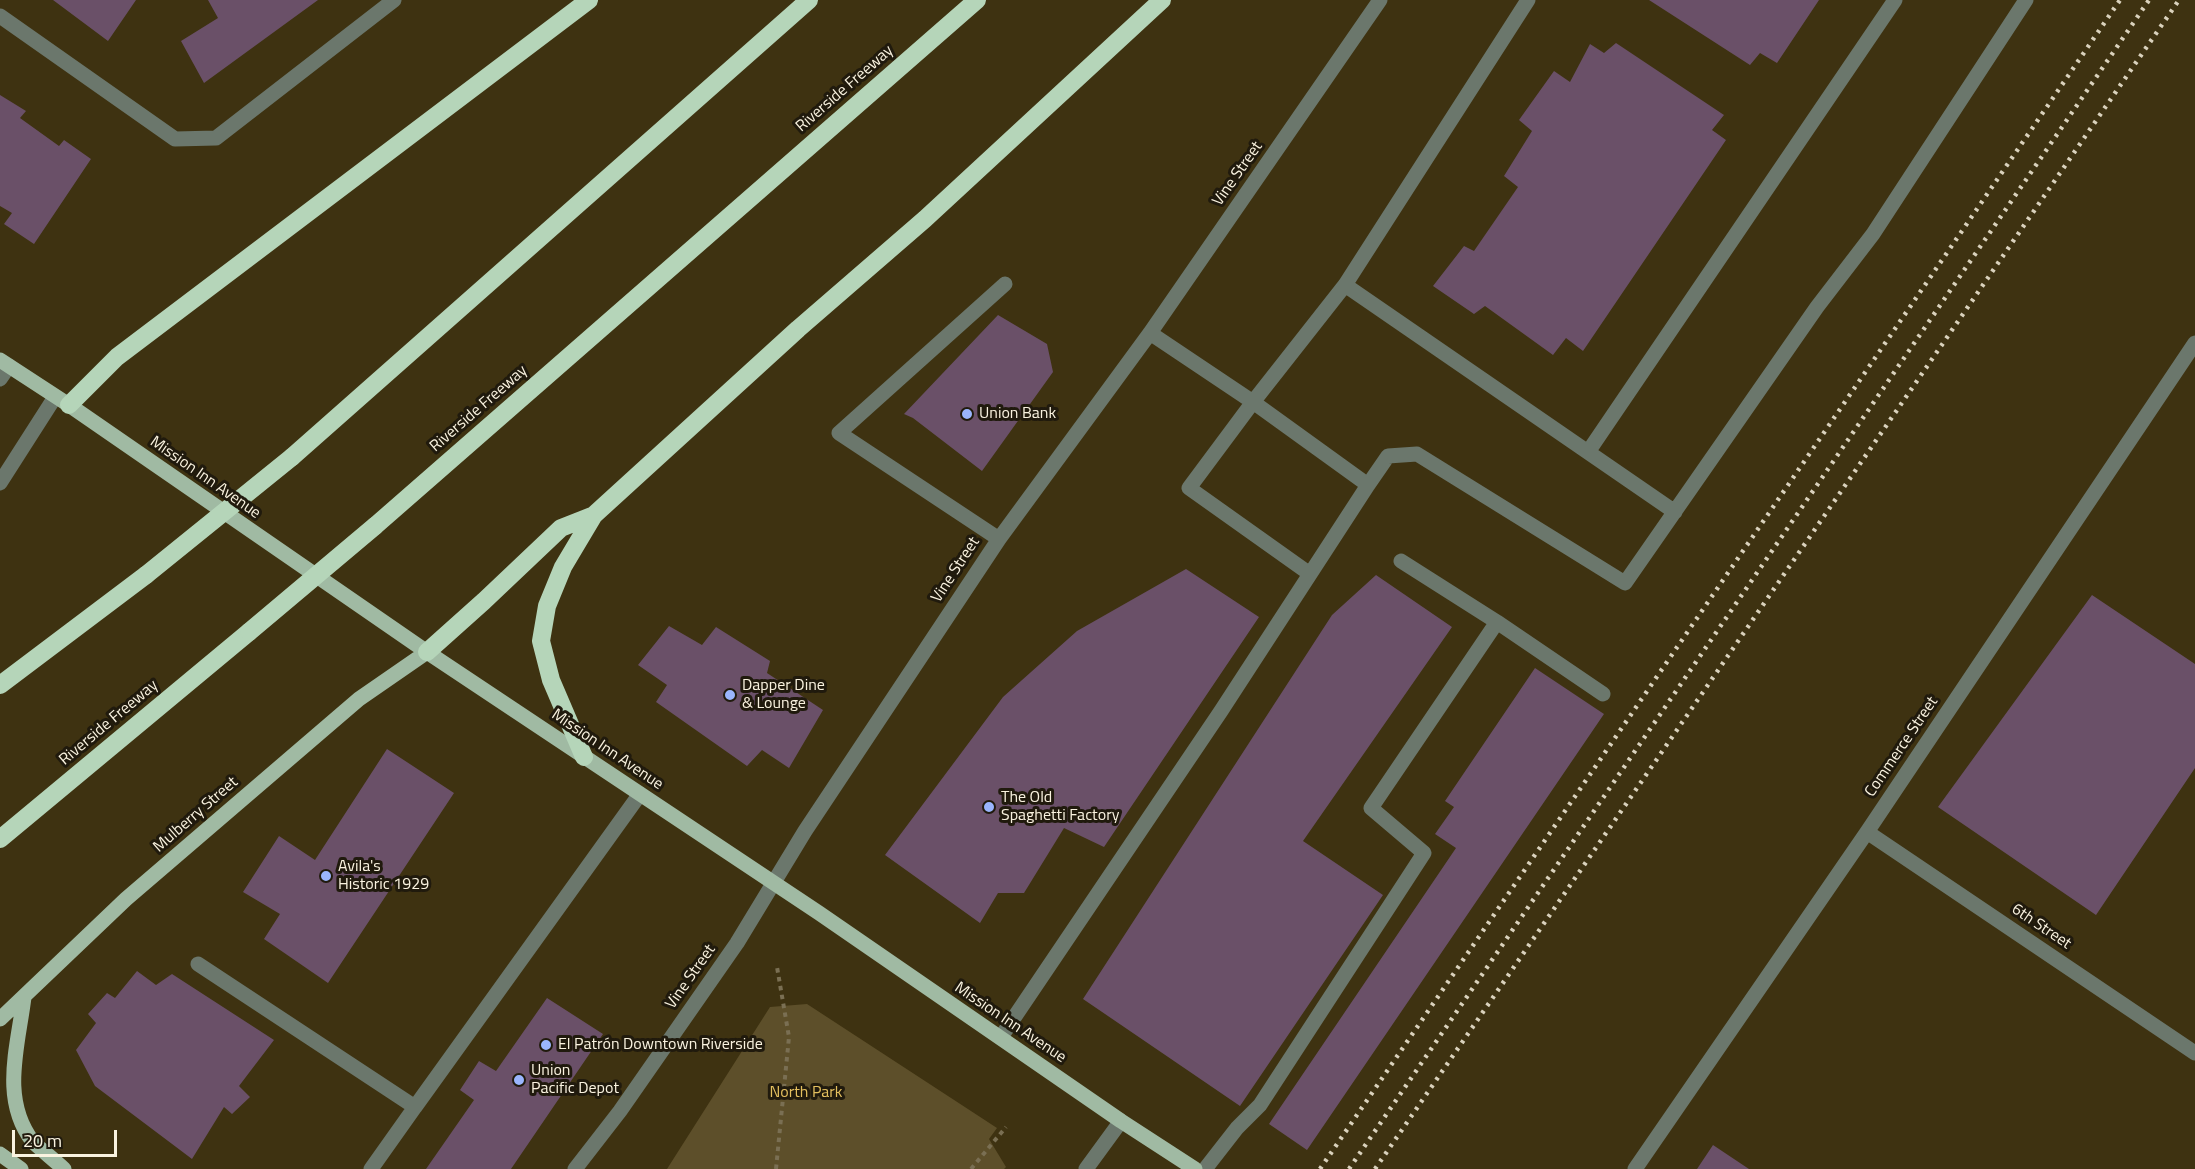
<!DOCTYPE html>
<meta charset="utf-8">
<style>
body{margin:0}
#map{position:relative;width:2195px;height:1169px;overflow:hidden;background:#3e3211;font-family:"Titillium Web",sans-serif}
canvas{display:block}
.scale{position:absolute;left:12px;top:1130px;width:105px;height:27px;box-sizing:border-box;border:3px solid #faf3e0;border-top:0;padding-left:8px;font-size:18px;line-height:21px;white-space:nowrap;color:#faf3e0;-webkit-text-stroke:4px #201a0d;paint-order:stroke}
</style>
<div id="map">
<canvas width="2195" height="1169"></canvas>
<div class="scale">20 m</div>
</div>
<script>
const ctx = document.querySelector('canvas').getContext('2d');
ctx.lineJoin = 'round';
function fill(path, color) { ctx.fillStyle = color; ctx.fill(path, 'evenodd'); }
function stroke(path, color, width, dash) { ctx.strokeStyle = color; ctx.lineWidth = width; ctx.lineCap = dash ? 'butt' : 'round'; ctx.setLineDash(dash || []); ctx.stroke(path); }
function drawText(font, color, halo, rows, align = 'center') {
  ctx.font = font + ' "Titillium Web",sans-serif'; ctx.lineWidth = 6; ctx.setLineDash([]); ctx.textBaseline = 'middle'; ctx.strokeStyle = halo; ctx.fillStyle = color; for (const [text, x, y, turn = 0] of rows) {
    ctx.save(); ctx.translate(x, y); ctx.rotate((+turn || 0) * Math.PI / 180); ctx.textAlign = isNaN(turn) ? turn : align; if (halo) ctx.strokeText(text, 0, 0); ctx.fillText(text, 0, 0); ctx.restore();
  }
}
fill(new Path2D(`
 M807,1004L997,1128L989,1139L1006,1167L1004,1169H667L770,1007Z`), '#5d4f2a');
fill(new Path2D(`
 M53,0H136L108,41Z
 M208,0H318L204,83L181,41L218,18Z
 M1649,0H1819L1777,63L1760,53L1750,65Z
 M1616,43L1724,115L1712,130L1726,140L1583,351L1566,338L1553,355L1485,306L1474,314L1433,286L1464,246L1474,251L1518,187L1504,176L1532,131L1519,120L1554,71L1570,82L1590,44L1604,53Z
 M0,95L26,111L20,118L59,146L64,140L91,159L34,244L4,224L12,213L0,206Z
 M998,315L1047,344L1053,372L982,471L913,418L904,414Z
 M1186,569L1259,617L1104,847L1064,828L1024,893H998L980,923L885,855L1003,697L1077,631Z
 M1376,575L1452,627L1303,841L1383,895L1240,1106L1083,999L1332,615Z
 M2092,595L2195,664V768L2096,915L1938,807Z
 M669,626L702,645L716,627L770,661L767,673L823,710L789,768L762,750L747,766L656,702L667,685L638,665Z
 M1535,668L1604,714L1307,1150L1269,1124L1456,848L1435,834L1454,807L1445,801Z
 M387,749L454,793L328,983L264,939L280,914L243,892L279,836L315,860Z
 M137,971L156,985L172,974L274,1040L239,1086L250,1097L232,1114L224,1107L192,1159L95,1086L76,1050L96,1023L88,1014L107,993L115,998Z
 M547,998L603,1034L511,1169H426L474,1100L460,1090L479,1061L496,1071Z
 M1713,1145L1749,1169H1697Z`), '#6a5068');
stroke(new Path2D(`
 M776,1169L789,1037L777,967
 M971,1169L1006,1127`), '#7a6f53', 4, [4.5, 4.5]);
stroke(new Path2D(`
 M0,16L175,139L216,138L394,0
 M1345,285L1675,512
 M1150,333L1253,402L1368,485L1388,456L1417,454L1625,583L1817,307L1873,234L2026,0
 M0,379L9,366
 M1588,452L1895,0
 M0,483L55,397
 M999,539L839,433L1005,284
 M1401,561L1497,622
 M1310,574L1189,488L1253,402L1345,285L1528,0
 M1867,832L2195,1053
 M198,964L415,1107L371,1169
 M1001,1037L1221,711L1368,485
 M415,1107L640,794
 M575,1169L620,1111L737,943L805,831L999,539L1150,333L1380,0
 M1086,1169L1121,1121
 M1205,1169L1237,1128L1260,1105L1424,853L1371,808L1497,622L1603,694
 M1635,1169L1867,832L2195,343`), '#6b776c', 15);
stroke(new Path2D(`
 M0,360L69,405L427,652L819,913L1121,1121L1195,1169
 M24,997C18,1047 0,1099 33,1142C43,1151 54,1160 64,1169
 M0,1019L126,899L359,699L427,652
 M0,1154L21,1169`), '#a0baa3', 15);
stroke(new Path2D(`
 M69,405L117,357L589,0
 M292,457L809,0
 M375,526L977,0
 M427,652L484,601L561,528L594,515
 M0,685L146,575
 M584,757L551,680L541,641L547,606L563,567L594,515L798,329L925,219L1162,0
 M0,839L249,632`), '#b5d5b9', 18);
stroke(new Path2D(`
 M1320,1169L2120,0
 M1349,1169L2149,0
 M1375,1169L2179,0`), '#dad2bd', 4.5, [3, 6]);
stroke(new Path2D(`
 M146,575L292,457
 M249,632L375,526`), '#b5d5b9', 18);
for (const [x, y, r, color] of [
 [967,414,6,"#9ab5fd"],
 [730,695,6,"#9ab5fd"],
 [989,807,6,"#9ab5fd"],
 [326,876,6,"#9ab5fd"],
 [546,1045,6,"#9ab5fd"],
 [519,1080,6,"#9ab5fd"]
]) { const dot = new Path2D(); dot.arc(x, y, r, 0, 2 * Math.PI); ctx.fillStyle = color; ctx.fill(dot); stroke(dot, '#201a0d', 2); }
drawText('16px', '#faf3e0', '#201a0d', [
 ["Riverside Freeway",845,89,-41],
 ["Vine Street",1238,174,-55],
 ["Riverside Freeway",479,409,-41],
 ["Mission Inn Avenue",205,478,35],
 ["Vine Street",956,570,-57],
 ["Riverside Freeway",109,723,-40],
 ["Commerce Street",1902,747,-56],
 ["Mission Inn Avenue",607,750,34],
 ["Mulberry Street",196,815,-41],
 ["6th Street",2041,927,34],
 ["Vine Street",691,977,-55],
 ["Mission Inn Avenue",1010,1023,34]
]);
drawText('16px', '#faf3e0', '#201a0d', [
 ["Union Bank",979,414],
 ["Dapper Dine",742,686],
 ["& Lounge",742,704],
 ["The Old",1001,798],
 ["Spaghetti Factory",1001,816],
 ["Avila's",338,867],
 ["Historic 1929",338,885],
 ["El Patrón Downtown Riverside",558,1045],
 ["Union",531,1071],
 ["Pacific Depot",531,1089]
], 'left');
drawText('16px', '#e4c05f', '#201a0d', [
 ["North Park",806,1093]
]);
</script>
